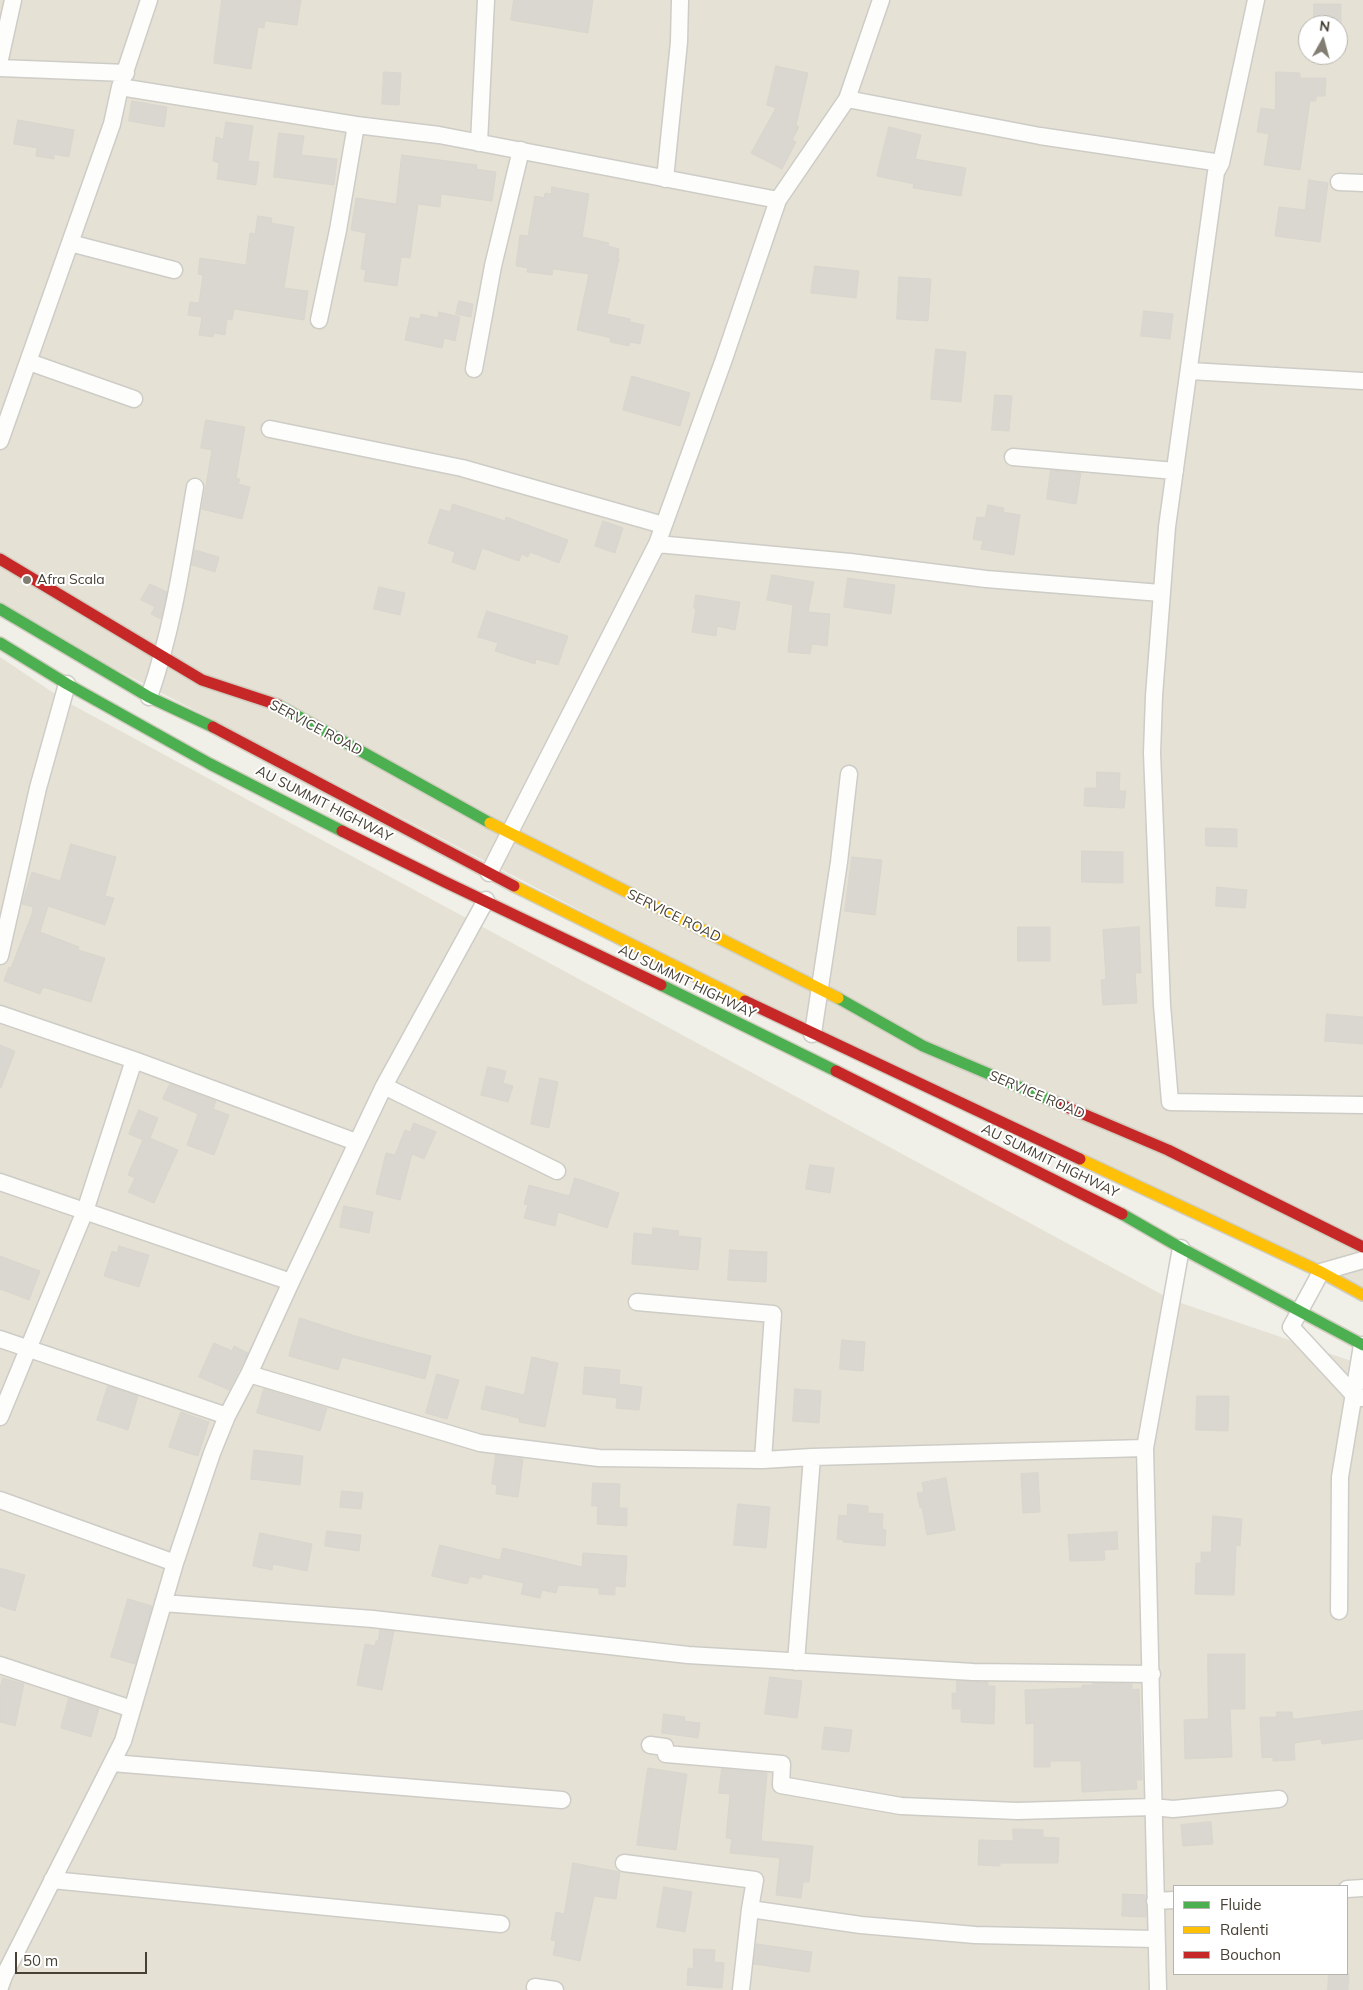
<!DOCTYPE html>
<style>
body{margin:0}
#map{position:relative;width:1363px;height:1990px;overflow:hidden;background:#f0efe8;font-family:Mulish,sans-serif}
canvas{display:block}
.legend{position:absolute;left:1173px;top:1885px;width:175px;height:90px;box-sizing:border-box;background:#fff;border:1px solid #b5b3ae;margin:0;padding:6px 9px;list-style:none;font-size:15px;color:#474034}
.legend li{display:flex;align-items:center;gap:10px;height:25px}
.legend b{width:25px;border:1px solid #b5b3ae}
.north{position:absolute;left:1298px;top:15px;width:50px;height:50px;box-sizing:border-box;background:#fff;border:1px solid #b5b3ae;border-radius:50%;rotate:7deg;font-size:14px;font-weight:700;line-height:20px;text-align:center;color:#474034}
.north::after{content:'';display:block;margin:auto;width:18px;height:22px;background:#827d73;clip-path:polygon(50% 0,100% 100%,50% 72%,0 100%)}
.scale{position:absolute;left:15px;top:1952px;width:132px;height:22px;box-sizing:border-box;border:2px solid #474034;border-top:0;padding-left:6px;font-size:15px;line-height:18px;white-space:nowrap;color:#474034;-webkit-text-stroke:4px #fff;paint-order:stroke}
</style>
<div id="map">
<canvas width="1363" height="1990"></canvas>
<ul class="legend">
<li><b style="height:6px;background:#4caf50"></b>Fluide</li>
<li><b style="height:6px;background:#ffc107"></b>Ralenti</li>
<li><b style="height:6px;background:#c62828"></b>Bouchon</li>
</ul>
<div class="north">N</div>
<div class="scale">50 m</div>
</div>
<script>
const ctx = document.querySelector('canvas').getContext('2d');
ctx.lineJoin = 'round';
function fill(path, color) { ctx.fillStyle = color; ctx.fill(path, 'evenodd'); }
function stroke(path, color, width, dash) { ctx.strokeStyle = color; ctx.lineWidth = width; ctx.lineCap = dash ? 'butt' : 'round'; ctx.setLineDash(dash || []); ctx.stroke(path); }
function drawText(font, color, halo, rows, align = 'center') {
  ctx.font = font + ' Mulish,sans-serif'; ctx.lineWidth = 4; ctx.setLineDash([]); ctx.textBaseline = 'middle'; ctx.strokeStyle = halo; ctx.fillStyle = color; for (const [text, x, y, turn = 0] of rows) {
    ctx.save(); ctx.translate(x, y); ctx.rotate((+turn || 0) * Math.PI / 180); ctx.textAlign = isNaN(turn) ? turn : align; if (halo) ctx.strokeText(text, 0, 0); ctx.fillText(text, 0, 0); ctx.restore();
  }
}
fill(new Path2D(`
 M0,0H1363V1292L874,1063L0,609ZM1308,25H1338V55H1308Z
 M0,657L67,702L1172,1300L1363,1365V1990H0ZM1174,1886H1347V1974H1174Z`), '#e5e1d5');
const building = new Path2D(`
 M222,0H301L297,25L265,21L264,28L258,27L251,69L214,63Z
 M514,0H593L588,33L511,20Z
 M1314,4H1341V25H1314Z
 M776,66L808,73L796,125L799,127L792,140L796,142L782,169L751,153L776,108L767,105Z
 M384,72L401,73L399,105L382,104Z
 M1276,72L1300,73V78H1326L1325,96H1316V101H1310L1300,170L1264,165L1269,134L1257,132L1261,108L1275,110Z
 M132,101L167,107L164,127L129,121Z
 M18,120L74,130L69,157L54,154V159L36,156L37,148L14,144Z
 M226,122L253,126L248,161L259,162L256,185L217,179L219,163L213,161L216,137L223,139Z
 M889,127L921,135L915,159L966,168L961,196L913,188L914,184L877,176Z
 M279,133L304,136L301,155L337,159L334,185L274,177Z
 M402,155L477,165L476,169L496,172L492,201L441,194L440,207L418,204L410,258L401,257L397,286L364,281L366,270L361,269L366,233L351,230L356,198L396,204Z
 M1309,180L1328,183L1320,242L1275,236L1279,207L1305,210Z
 M552,187L589,194L582,237L609,243L608,246L619,249L618,257L619,258L607,314L630,319V322L644,325L640,344L630,342L629,346L610,342L611,338L577,330L589,274L553,269L552,275L527,272L528,268L516,266L520,235L528,236L535,196L544,198L545,193L551,194Z
 M258,216L272,218L271,223L294,227L284,288L308,291L304,320L234,309L232,320L227,319L225,335L214,333L213,337L199,335L202,317L188,315L190,302L199,303L203,275L198,274L200,258L246,265L250,233L255,234Z
 M815,266L859,271L856,298L811,293Z
 M899,277L931,279L928,321L897,319Z
 M459,301L473,304L471,317L456,314Z
 M1144,311L1173,314L1170,339L1141,336Z
 M439,312L460,317L455,341L444,338L442,348L405,340L410,317L420,319L421,314L438,318Z
 M936,349L966,352L961,402L931,399Z
 M632,376L690,393L680,426L623,410Z
 M995,395L1012,396L1009,431L992,430Z
 M206,420L245,427L236,478L240,479L238,484L250,487L242,519L202,509L212,450L201,448Z
 M1051,470L1081,473L1076,504L1047,499Z
 M453,504L505,521L506,517L568,540L559,563L530,552L528,557L522,554L519,561L482,548L475,570L452,562L455,552L428,543L440,509L450,512Z
 M988,505L1004,508L1003,512L1020,515L1014,555L981,549L983,541L973,539L977,517L985,518Z
 M603,521L623,528L615,553L595,546Z
 M195,550L219,557L215,572L192,565Z
 M772,575L814,582L808,612L830,614L827,646L812,644L810,654L788,652L793,605L767,600Z
 M848,578L895,585L891,614L844,607Z
 M150,584L167,592L161,619L151,614L155,607L141,600Z
 M379,587L405,593L400,615L374,609Z
 M696,595L740,602L735,630L717,626L716,636L692,632L696,609L694,608Z
 M487,611L568,636L558,665L536,659L535,664L495,651L498,643L478,637Z
 M1097,772L1120,773L1119,791H1126L1124,808L1084,806L1085,788H1096Z
 M1206,828L1237,829V847L1206,846Z
 M71,844L116,857L105,896L114,898L105,925L48,906L40,932L79,947L78,950L105,958L91,1002L43,987L40,994L4,981L9,967L11,968L32,914L33,907L22,904L32,872L60,881Z
 M1082,851L1123,852V883L1082,882Z
 M852,857L882,860L875,915L845,911Z
 M1217,887L1247,890L1245,908L1216,906Z
 M1018,927H1050V961H1018Z
 M1139,927L1141,973H1135L1137,1003L1103,1005L1101,980L1106,979L1103,930Z
 M1327,1014L1363,1017V1044L1325,1041Z
 M0,1045L15,1051L1,1088H0Z
 M488,1067L506,1071L503,1083L513,1086L508,1102L481,1095Z
 M540,1078L558,1082L549,1128L531,1124Z
 M170,1084L216,1101L213,1109L229,1115L214,1155L187,1145L198,1114L163,1099Z
 M139,1110L158,1118L150,1138L178,1150L154,1203L128,1192L135,1178L128,1175L143,1140L129,1134Z
 M414,1123L436,1132L424,1159L412,1154L400,1200L376,1194L386,1153L395,1155L405,1130L410,1132Z
 M810,1165L834,1168L830,1193L806,1189Z
 M575,1178L619,1193L607,1228L558,1212L555,1226L524,1218L528,1205L524,1204L529,1185L569,1196Z
 M344,1206L373,1212L369,1233L340,1227Z
 M653,1228L679,1231L678,1236L701,1238L698,1270L632,1264L634,1233L652,1235Z
 M119,1246L149,1255L139,1287L104,1276L112,1251L117,1253Z
 M730,1250L767,1252L766,1282L728,1280Z
 M0,1256L40,1271L29,1300L0,1289Z
 M300,1318L355,1336L431,1356L425,1379L342,1357L338,1370L289,1356Z
 M842,1340L865,1342L863,1371L840,1369Z
 M214,1343L232,1351L234,1346L248,1353L229,1390L199,1377Z
 M532,1357L558,1363L545,1427L519,1422V1418L481,1409L486,1386L524,1395Z
 M585,1367L620,1370L619,1384L642,1387L639,1410L616,1408L617,1398L583,1394Z
 M437,1374L459,1380L447,1419L426,1413Z
 M108,1386L138,1396L128,1430L97,1420Z
 M264,1389L327,1408L320,1431L257,1413Z
 M795,1389L821,1391L819,1423L793,1421Z
 M1197,1396H1229L1228,1431L1196,1430Z
 M181,1412L209,1422L198,1456L169,1447Z
 M254,1450L303,1456L300,1485L251,1479Z
 M496,1455L523,1459L518,1497L496,1494L497,1485L492,1484Z
 M1038,1473L1040,1512L1023,1513L1021,1474Z
 M946,1478L955,1530L927,1535L922,1507L920,1508L917,1493L924,1492L922,1483Z
 M593,1483L620,1484L619,1508H627V1526L597,1524L598,1506H592Z
 M342,1491L363,1493L361,1509L340,1507Z
 M738,1504L770,1507L766,1548L734,1545Z
 M848,1504L868,1506V1513L883,1514L882,1529L886,1530L885,1546L843,1542L844,1540L837,1539L839,1515L847,1516Z
 M1213,1516L1242,1519L1240,1546L1236,1545L1234,1595L1195,1594L1196,1563H1201V1552H1211Z
 M327,1531L361,1535L359,1551L325,1546Z
 M1117,1532L1118,1549L1104,1550L1105,1560L1070,1561L1068,1535Z
 M260,1533L312,1544L307,1571L273,1564L272,1570L253,1566Z
 M440,1545L500,1560L503,1548L582,1567L583,1553L627,1556L625,1587L615,1586V1595L599,1594V1588L558,1585L556,1593L542,1590L540,1598L521,1594L524,1583L483,1574L481,1579L470,1576L467,1584L432,1576Z
 M0,1568L25,1575L15,1611L0,1606Z
 M128,1599L152,1606L135,1664L111,1657Z
 M380,1630L394,1631L382,1690L357,1685L365,1644L375,1646L376,1641H378Z
 M1208,1654H1245V1709H1230L1232,1757L1185,1759L1184,1720L1208,1719Z
 M770,1677L802,1681L797,1718L765,1714Z
 M3,1678L24,1684L15,1726L0,1722V1689Z
 M957,1681L988,1682V1686H995L994,1724L961,1722V1709H952V1693H956Z
 M1093,1683L1132,1684V1690L1139,1689L1142,1780H1136L1137,1789L1082,1792L1081,1761H1050V1767H1034V1723L1026,1724L1025,1690L1082,1688V1685H1093Z
 M69,1698L99,1708L91,1737L61,1728Z
 M1363,1711V1739L1322,1744L1321,1739L1294,1743L1295,1760L1273,1761V1757L1262,1758L1260,1717H1277L1276,1712H1292L1293,1719Z
 M664,1714L685,1717L684,1721L700,1723L698,1738L662,1733Z
 M825,1727L852,1730L849,1752L822,1749Z
 M648,1768L687,1774L676,1850L637,1845Z
 M722,1769L767,1773L761,1841L813,1846L809,1882H803L801,1898L776,1895L780,1858L730,1853L732,1839L726,1838L730,1794L719,1793Z
 M1211,1822L1213,1844L1183,1846L1181,1825Z
 M1013,1829L1043,1830V1837L1059,1838L1058,1863H1000V1866L978,1865L979,1840L1013,1841Z
 M573,1863L620,1872L616,1899L594,1896L580,1961L553,1955L556,1941L551,1940L556,1912L564,1914Z
 M664,1887L692,1892L685,1932L657,1927Z
 M1123,1894L1146,1895V1917L1122,1916Z
 M757,1944L812,1952L809,1972L754,1964Z
 M694,1949L715,1950L714,1962L724,1963L722,1988L687,1985L688,1968L693,1969Z
 M1329,1974H1349L1348,1990H1328Z`);
fill(building, '#dad7d1');
stroke(building, '#d9d6ce', 1);
const street = new Path2D(`
 M1256,0L1221,163L1216,172L1167,527L1154,696L1152,753L1162,1005L1170,1102L1362,1105
 M0,59L13,0
 M0,68L126,73
 M120,87L356,125L439,135L778,200
 M847,99L1040,136L1221,163
 M479,143L486,0
 M665,179L679,42L680,0
 M1339,182L1363,183
 M70,243L174,270
 M319,320L338,230L356,125
 M29,362L134,399
 M474,369L493,266L521,150
 M1190,371L1363,381
 M270,429L462,468L663,525
 M0,441L112,124L120,87L149,0
 M1013,457L1175,471
 M657,544L850,562L986,579L1161,593
 M149,697C173,629 183,558 195,487
 M489,873L657,544L724,359L778,200L847,99L881,0
 M0,956L38,788L67,684
 M0,1014L134,1060L356,1142
 M812,1034L813,1033L839,862L849,774
 M384,1086L557,1171
 M0,1182L291,1282
 M637,1302L773,1314L763,1460
 M0,1339L227,1416
 M249,1374L480,1443L599,1458L763,1460L812,1457L1145,1448
 M1361,1398L1354,1395L1291,1327L1321,1272L1363,1260
 M0,1417L85,1211L134,1060
 M0,1500L175,1563
 M163,1603L373,1619L688,1655L973,1672L1152,1674
 M1339,1611L1340,1477L1362,1345
 M796,1662L812,1457
 M0,1665L132,1709
 M650,1745L665,1747L666,1754L782,1764L781,1785L901,1806L1017,1811L1153,1807L1173,1809L1279,1799
 M112,1763L562,1800
 M624,1863L755,1880L750,1909L861,1925L975,1935L1155,1939
 M52,1880L501,1924
 M1347,1889L1363,1888
 M1155,1901L1174,1900
 M0,1987L4,1976L123,1741L175,1563L212,1453L227,1416L249,1374L291,1282L384,1086L486,900
 M535,1987L555,1990
 M741,1990L750,1909
 M1158,1990L1145,1448L1181,1248`);
const fast = new Path2D(`
 M0,609L149,697L213,727
 M0,643L67,684L210,764L342,831
 M278,705L490,823
 M661,985L836,1071
 M838,998L923,1046L1055,1102
 M1122,1214L1181,1248L1363,1345`);
const slow = new Path2D(`
 M490,823L838,998
 M514,886L745,1001
 M1080,1159L1321,1272L1363,1295`);
const jam = new Path2D(`
 M0,559L202,680L278,705
 M213,727L514,886
 M342,831L445,882L661,985
 M745,1001L1080,1159
 M836,1071L1122,1214
 M1055,1102L1168,1150L1363,1247`);
stroke(street, '#ceccc6', 19);
stroke(fast, '#d0ccbf', 14);
stroke(slow, '#d0ccbf', 14);
stroke(jam, '#d0ccbf', 14);
stroke(street, '#fdfdfc', 16);
stroke(fast, '#4caf50', 11);
stroke(slow, '#ffc107', 11);
stroke(jam, '#c62828', 11);
for (const [x, y, r, color] of [
 [27,580,5,"#827d73"]
]) { const dot = new Path2D(); dot.arc(x, y, r, 0, 2 * Math.PI); ctx.fillStyle = color; ctx.fill(dot); stroke(dot, '#fff', 2); }
drawText('14px', '#474034', '#fff', [
 ["Afra Scala",37,580]
], 'left');
drawText('14px', '#474034', '#fff', [
 ["SERVICE ROAD",316,728,28],
 ["AU SUMMIT HIGHWAY",324,804,27],
 ["SERVICE ROAD",674,916,26],
 ["AU SUMMIT HIGHWAY",687,982,26],
 ["SERVICE ROAD",1037,1095,23],
 ["AU SUMMIT HIGHWAY",1050,1161,26]
]);
</script>
